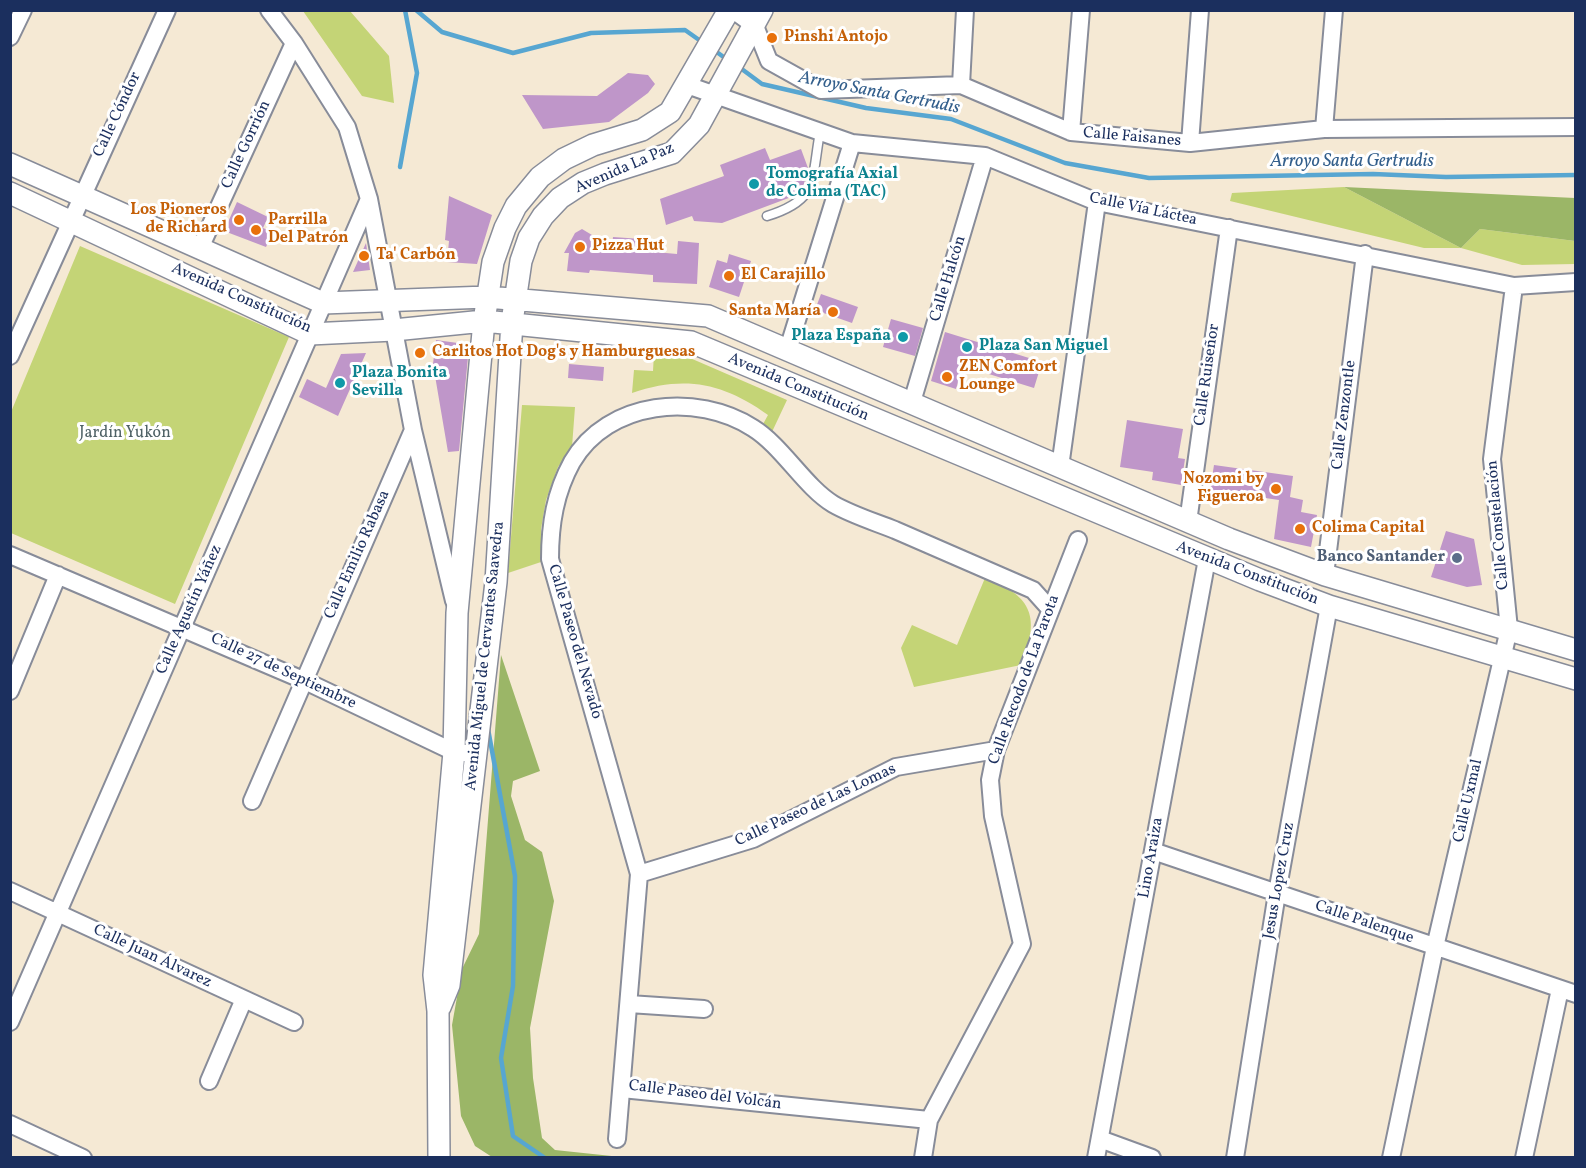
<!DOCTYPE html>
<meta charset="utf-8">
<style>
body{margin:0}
#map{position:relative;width:1586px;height:1168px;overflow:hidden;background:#f5e9d4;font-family:Vollkorn,serif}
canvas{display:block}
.frame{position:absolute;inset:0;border:12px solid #1b2f5e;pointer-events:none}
</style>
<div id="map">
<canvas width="1586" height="1168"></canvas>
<div class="frame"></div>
</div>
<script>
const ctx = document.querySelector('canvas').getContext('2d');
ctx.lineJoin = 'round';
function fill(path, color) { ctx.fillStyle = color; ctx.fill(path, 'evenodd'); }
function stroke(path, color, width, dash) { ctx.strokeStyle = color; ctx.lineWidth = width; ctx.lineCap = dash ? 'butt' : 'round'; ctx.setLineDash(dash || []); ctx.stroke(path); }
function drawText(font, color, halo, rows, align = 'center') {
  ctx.font = font + ' Vollkorn,serif'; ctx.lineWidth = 6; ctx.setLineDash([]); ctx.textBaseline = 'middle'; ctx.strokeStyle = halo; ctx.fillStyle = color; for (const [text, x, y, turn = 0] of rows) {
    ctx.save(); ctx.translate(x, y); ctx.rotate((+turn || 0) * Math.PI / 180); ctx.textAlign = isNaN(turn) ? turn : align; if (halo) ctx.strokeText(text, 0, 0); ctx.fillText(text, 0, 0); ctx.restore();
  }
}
fill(new Path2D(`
 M303,11H350L389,56L394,103L362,96Z
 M1344,187L1461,248L1480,229L1575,241V264L1522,265L1461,248H1424L1230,201L1232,193Z
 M80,246L289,337L175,604L11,533V412Z
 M654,353L690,358L787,400L771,434L762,426L768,415C723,383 685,375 632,393L634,370L653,371Z
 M522,405L575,407L572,447L558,467L546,500L541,529L544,561L508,573Z
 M985,578C1034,596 1040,619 1021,665L914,687L901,648L912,625L957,645Z`), '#c4d476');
fill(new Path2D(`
 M1344,187L1575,198V241L1480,229L1461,248Z
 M501,655L540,771L513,781L511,796L525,840L542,852L554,901L530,1028L533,1078L542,1138L555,1150L621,1157H492L475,1146L461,1116L452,1025L462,969L479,934Z`), '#9bb667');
stroke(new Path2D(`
 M416,10L442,32L513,53L591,33L685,30L702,42
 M714,50L729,61
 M739,67L762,84L866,108L951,119L1065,163L1149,178L1373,174L1446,177L1576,175
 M400,167L417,73L405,10
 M488,729L515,876L513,986L501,1058L513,1136L545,1158`), '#57a6d1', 4.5);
fill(new Path2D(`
 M628,73L648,75L655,84L648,93L609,122L543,129L522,95L597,96Z
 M765,148L770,160L801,149L808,168L804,184L794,196L722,223L694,221L692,216L666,225L660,199L724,176L720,165Z
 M449,196L492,215L477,264L447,262L449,241L445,240Z
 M237,202L268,217L263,228L273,232L266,247L224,231Z
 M582,229L612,247L613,237L656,240L655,252L677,254L678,241L699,243L697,284L653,282V275L590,270L589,273L567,271L569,253H564L575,233Z
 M366,243L370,270L353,272Z
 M729,254L751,261L739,297L709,287L717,260L727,263Z
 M821,294L858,307L852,323L815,310Z
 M891,319L923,328L915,356L883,347Z
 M945,332L1042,362L1034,388L963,366L956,389L931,381Z
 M436,340L465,344L464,357H468L459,451L448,452L433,364Z
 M366,353L338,416L299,397L307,379L326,388L341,354Z
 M569,364L604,367L603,381L568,378Z
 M1127,420L1183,429L1178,458L1185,459L1181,485L1152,480L1153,472L1120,467Z
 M1214,465L1293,476L1290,497L1303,500L1301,512L1317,515L1311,547L1274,539L1279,500L1210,490Z
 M1446,531L1474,539L1482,585L1467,587L1431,577Z`), '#bf96c9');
const service = new Path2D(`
 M767,216C819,200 811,181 820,132`);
const minor = new Path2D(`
 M269,10L294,43L347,127L369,199L413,430L454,601
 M733,10L755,26L769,61L821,90L961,85L1071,132L1190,143L1324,129L1576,127
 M10,37L23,10
 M687,85L852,143L985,156L1097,202L1514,286L1576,282
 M961,85L965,10
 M1324,129L1334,10
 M1071,132L1081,10
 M1190,143L1200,10
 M201,246L294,43
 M788,349L852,143
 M10,356L167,10
 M912,402L985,156
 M1060,467L1097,202
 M1188,522L1229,228
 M10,555L303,680L454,752L465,753
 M1325,575L1365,254
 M10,691L58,575
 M252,801L413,430
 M1153,851L1576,994
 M639,874L753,839L896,767L996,750
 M10,891L294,1022
 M629,1004L704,1009
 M10,1022L369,199
 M209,1081L244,999
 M622,1089L929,1120
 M10,1124L83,1158
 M617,1139L639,874L550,559C550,524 555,493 572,462C608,400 697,392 753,428C782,446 805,487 833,504C852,515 875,522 895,530C941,550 987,570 1033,590L1050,609
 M1100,1139L1152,1158
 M923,1158L929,1120L1022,944L993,816L990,780L996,750L1078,540
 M1096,1158L1207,559
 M1235,1158L1277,893L1329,606
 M1391,1158L1435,947L1509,629L1492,459L1514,286
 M1524,1158L1560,989`);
const tertiary = new Path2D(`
 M10,164L323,303L487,297L708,316L1229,539L1325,575L1576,650
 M10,193L310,334L394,330L484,321L691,342L1260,580L1329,606L1576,679
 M440,1007L449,985L496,582L512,322L521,261L529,238L543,216L560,198L583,183L605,174L672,153L699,125L762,10
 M439,1158L438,1011L434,975L454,752L457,613L484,321L493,262L505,228L516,206L540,177L564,159L593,145L642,130L670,112L729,10`);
stroke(service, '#888c99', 11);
stroke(minor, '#888c99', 20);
stroke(tertiary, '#888c99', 24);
stroke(service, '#fff', 8);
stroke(minor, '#fff', 16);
stroke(tertiary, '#fff', 21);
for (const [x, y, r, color] of [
 [772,38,6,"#e8710a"],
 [754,184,6,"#0f9aa8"],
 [239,220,6,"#e8710a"],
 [256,230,6,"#e8710a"],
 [580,247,6,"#e8710a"],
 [364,256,6,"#e8710a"],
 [729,276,6,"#e8710a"],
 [833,312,6,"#e8710a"],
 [903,337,6,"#0f9aa8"],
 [967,347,6,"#0f9aa8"],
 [420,353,6,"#e8710a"],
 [947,377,6,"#e8710a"],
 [340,383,6,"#0f9aa8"],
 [1276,489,6,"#e8710a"],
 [1300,529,6,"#e8710a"],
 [1457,558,6,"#5c6f8a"]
]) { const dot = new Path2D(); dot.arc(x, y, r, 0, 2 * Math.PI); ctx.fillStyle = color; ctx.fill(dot); stroke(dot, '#fff', 2); }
drawText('bold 16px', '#c56008', '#fff', [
 ["Pinshi Antojo",784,38],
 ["Los Pioneros",227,211,"right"],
 ["de Richard",227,229,"right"],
 ["Parrilla",268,221],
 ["Del Patrón",268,239],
 ["Pizza Hut",592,247],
 ["Ta' Carbón",376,256],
 ["El Carajillo",741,276],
 ["Santa María",821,312,"right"],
 ["Carlitos Hot Dog's y Hamburguesas",432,353],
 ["ZEN Comfort",959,368],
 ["Lounge",959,386],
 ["Nozomi by",1264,480,"right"],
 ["Figueroa",1264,498,"right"],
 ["Colima Capital",1312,529]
], 'left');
drawText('16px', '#1b2f5e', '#fff', [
 ["Calle Cóndor",118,115,-65],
 ["Calle Faisanes",1132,138,5],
 ["Calle Gorrión",247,145,-65],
 ["Avenida La Paz",625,169,-23],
 ["Calle Vía Láctea",1143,210,12],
 ["Calle Halcón",949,279,-73],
 ["Avenida Constitución",241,299,24],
 ["Calle Ruiseñor",1208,375,-82],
 ["Avenida Constitución",798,388,23],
 ["Calle Zenzontle",1345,415,-83],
 ["Calle Constelación",1499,525,-95],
 ["Calle Emilio Rabasa",358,555,-66],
 ["Avenida Constitución",1247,574,21],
 ["Calle Agustín Yáñez",190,610,-66],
 ["Calle Paseo del Nevado",574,642,74],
 ["Avenida Miguel de Cervantes Saavedra",486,656,-84],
 ["Calle 27 de Septiembre",283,672,25],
 ["Calle Recodo de La Parota",1025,680,-70],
 ["Calle Uxmal",1469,801,-77],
 ["Calle Paseo de Las Lomas",816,806,-25],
 ["Lino Araiza",1152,858,-80],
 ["Jesus Lopez Cruz",1280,881,-80],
 ["Calle Palenque",1364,923,19],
 ["Calle Juan Álvarez",152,957,25],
 ["Calle Paseo del Volcán",705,1096,7]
]);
drawText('bold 16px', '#0d838f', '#fff', [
 ["Tomografía Axial",766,175],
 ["de Colima (TAC)",766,193],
 ["Plaza España",891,337,"right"],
 ["Plaza San Miguel",979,347],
 ["Plaza Bonita",352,374],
 ["Sevilla",352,392]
], 'left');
drawText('16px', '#4e6165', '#fff', [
 ["Jardín Yukón",125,434]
]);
drawText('bold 16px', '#4e5e75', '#fff', [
 ["Banco Santander",1445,558]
], 'right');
drawText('italic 18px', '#335f8c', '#fff', [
 ["Arroyo Santa Gertrudis",879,94,11],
 ["Arroyo Santa Gertrudis",1352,163]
]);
</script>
